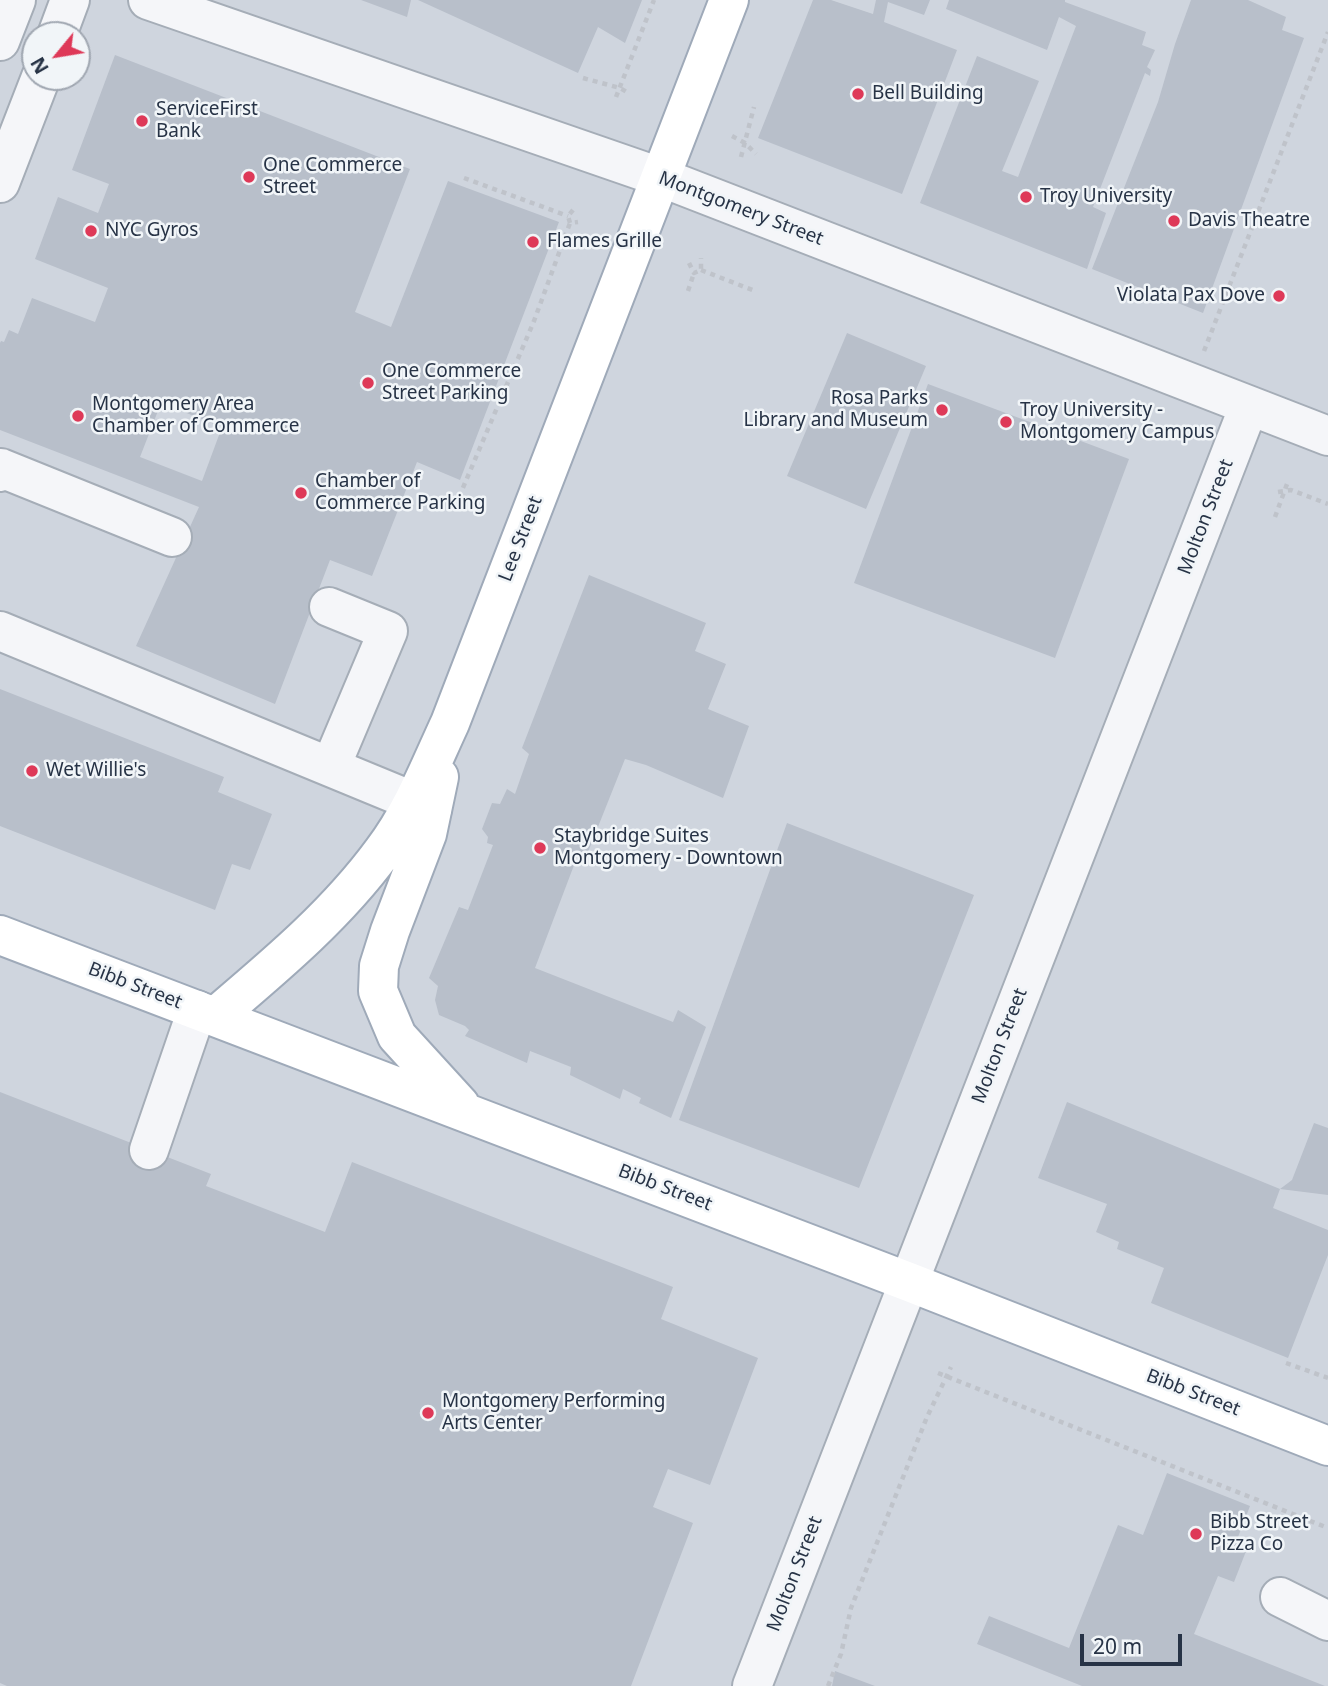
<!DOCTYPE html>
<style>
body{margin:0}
#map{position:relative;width:1328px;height:1686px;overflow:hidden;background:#e1e6ec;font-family:"Noto Sans",sans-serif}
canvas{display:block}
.north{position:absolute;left:21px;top:21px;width:70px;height:70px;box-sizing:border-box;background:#f1f5f8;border:2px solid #a0a7b1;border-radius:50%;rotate:240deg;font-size:19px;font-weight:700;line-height:28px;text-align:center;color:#273346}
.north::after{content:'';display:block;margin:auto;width:24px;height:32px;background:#de3958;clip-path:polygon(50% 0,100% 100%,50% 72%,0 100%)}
.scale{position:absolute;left:1080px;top:1634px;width:102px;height:32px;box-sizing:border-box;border:4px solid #273346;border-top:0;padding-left:9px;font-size:21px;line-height:24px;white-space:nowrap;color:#273346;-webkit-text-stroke:5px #f1f5f8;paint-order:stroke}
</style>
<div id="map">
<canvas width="1328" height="1686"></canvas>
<div class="north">N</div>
<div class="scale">20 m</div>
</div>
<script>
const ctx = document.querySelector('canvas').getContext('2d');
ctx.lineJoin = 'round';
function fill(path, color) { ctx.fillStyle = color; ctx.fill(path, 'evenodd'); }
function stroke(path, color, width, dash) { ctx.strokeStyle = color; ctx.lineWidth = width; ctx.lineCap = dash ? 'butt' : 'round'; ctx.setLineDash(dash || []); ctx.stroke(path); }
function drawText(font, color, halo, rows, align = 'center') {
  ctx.font = font + ' "Noto Sans",sans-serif'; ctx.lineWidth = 5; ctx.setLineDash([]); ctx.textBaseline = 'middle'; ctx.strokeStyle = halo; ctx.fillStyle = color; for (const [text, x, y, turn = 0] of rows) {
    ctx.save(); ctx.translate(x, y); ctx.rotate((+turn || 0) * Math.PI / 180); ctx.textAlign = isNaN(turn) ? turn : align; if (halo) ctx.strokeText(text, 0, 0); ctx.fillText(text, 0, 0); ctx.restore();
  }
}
fill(new Path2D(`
 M0,0H1328V1686H0ZM35,35H77V77H35Z`), '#cfd5de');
fill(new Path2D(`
 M361,0H411L407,17Z
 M418,0H642L625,43L598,27L578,73Z
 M813,0H831L873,14L876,0H930L924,15L888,2L884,22L957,50L902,194L758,138Z
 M949,0H1065V2L1146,32L1142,45L1155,50L1147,67L1151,70L1150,76L1145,73L1093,207L1106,213L1087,269L920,203L977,56L1039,81L1002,171L1018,177L1076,26L1059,17L1047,50L946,9Z
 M1191,0H1248L1286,17L1282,30L1304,38L1203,313L1092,269L1158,102L1175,44Z
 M115,55L410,169L355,312L391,327L448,181L559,222L460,480L417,462L372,576L330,560L275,704L136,646L199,507L0,430V343L1,341L4,342L9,330L18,334L32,298L95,322L108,288L35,259L58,197L98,213L109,184L72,170ZM161,403L222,427L202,481L140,457Z
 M847,333L926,366L866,509L787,476Z
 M928,384L1129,459L1055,658L854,583Z
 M589,575L706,623L695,651L726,664L708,709L749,726L723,798L646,765L625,759L586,857L579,852L535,968L673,1022L678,1010L706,1027L671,1118L639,1103L641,1098L623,1089L620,1099L570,1075L571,1067L530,1051L527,1063L465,1036L469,1030L465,1026L439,1015L435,1000L438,986L429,978L459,907L468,910L493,845L487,843L488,837L482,829L492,803L500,804L507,789L515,794L529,754L522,748Z
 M0,689L224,777L218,792L272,814L250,870L232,864L215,910L0,826Z
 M787,823L974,895L859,1188L679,1120Z
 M0,1092L211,1174L206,1186L325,1232L352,1162L673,1287L661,1319L758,1358L710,1485L668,1469L653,1507L693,1523L631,1686H7L0,1683Z
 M1067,1102L1280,1189L1273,1208L1328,1230V1255L1288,1358L1151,1303L1164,1268L1117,1249L1119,1242L1096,1232L1107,1204L1038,1178Z
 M1314,1123L1328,1128V1195L1280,1189L1292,1180Z
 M1167,1473L1250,1506L1238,1537L1250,1541L1234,1582L1218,1576L1194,1634L1325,1686H1082L977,1644L989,1616L1069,1648L1118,1525L1143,1535Z
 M835,1671L875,1686H832Z`), '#b8bfca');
const minor = new Path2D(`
 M148,0L660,177L1328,436
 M57,35L70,0
 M0,41L16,0
 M0,183L41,77
 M0,472L1,468L172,537
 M329,607L388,631L331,766
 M0,631L432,809
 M149,1150L197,1010
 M1280,1597L1328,1621
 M752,1686L1249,406`);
const major = new Path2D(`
 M439,777L427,834L390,931L379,966L378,991L397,1036L460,1105
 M0,935L909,1282L1328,1446
 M216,1016C276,965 336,915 383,851C412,813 430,766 450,723L729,0`);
stroke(minor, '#a5adb7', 42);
stroke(major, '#9faab9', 42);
stroke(new Path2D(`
 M583,78L620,88L630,94
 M616,97L654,0
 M732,136L745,143L756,154
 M741,157L754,107
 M464,178L568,216
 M573,210L568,216L570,223L578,222
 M689,263L694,273L701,270V258
 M701,270L755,291
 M688,291L694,273
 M1204,351L1328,32
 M1278,492L1291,490L1328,504
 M459,497L534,321L570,223
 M1275,517L1287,484
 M1286,1363L1328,1378
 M938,1373L1328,1528
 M828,1686L841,1654L851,1608L927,1417L951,1367`), '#bfc3ca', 4.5, [5, 5]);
stroke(minor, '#f5f6f9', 38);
stroke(major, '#fff', 38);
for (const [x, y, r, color] of [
 [858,94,7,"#de3958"],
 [142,121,7,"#de3958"],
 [249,177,7,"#de3958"],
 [1026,197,7,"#de3958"],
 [1174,221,7,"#de3958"],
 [91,231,7,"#de3958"],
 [533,242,7,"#de3958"],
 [1279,296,7,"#de3958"],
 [368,383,7,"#de3958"],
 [942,410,7,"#de3958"],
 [78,416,7,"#de3958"],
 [1006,422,7,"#de3958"],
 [301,493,7,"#de3958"],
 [32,771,7,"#de3958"],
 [540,848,7,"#de3958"],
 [428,1413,7,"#de3958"],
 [1196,1534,7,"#de3958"]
]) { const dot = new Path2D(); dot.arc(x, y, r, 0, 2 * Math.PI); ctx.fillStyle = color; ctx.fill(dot); stroke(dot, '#f1f5f8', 2.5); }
drawText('19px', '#273346', '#f1f5f8', [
 ["Bell Building",872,94],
 ["ServiceFirst",156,110],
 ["Bank",156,132],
 ["One Commerce",263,166],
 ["Street",263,188],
 ["Troy University",1040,197],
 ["Davis Theatre",1188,221],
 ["NYC Gyros",105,231],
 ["Flames Grille",547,242],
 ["Violata Pax Dove",1265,296,"right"],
 ["One Commerce",382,372],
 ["Street Parking",382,394],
 ["Rosa Parks",928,399,"right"],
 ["Library and Museum",928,421,"right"],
 ["Montgomery Area",92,405],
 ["Chamber of Commerce",92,427],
 ["Troy University -",1020,411],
 ["Montgomery Campus",1020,433],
 ["Chamber of",315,482],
 ["Commerce Parking",315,504],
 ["Wet Willie's",46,771],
 ["Staybridge Suites",554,837],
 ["Montgomery - Downtown",554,859],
 ["Montgomery Performing",442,1402],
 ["Arts Center",442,1424],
 ["Bibb Street",1210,1523],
 ["Pizza Co",1210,1545]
], 'left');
drawText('19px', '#273346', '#f1f5f8', [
 ["Montgomery Street",741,209,21],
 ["Molton Street",1206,517,-69],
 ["Lee Street",521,539,-69],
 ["Bibb Street",135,986,21],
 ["Molton Street",1000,1046,-69],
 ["Bibb Street",665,1188,21],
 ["Bibb Street",1193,1393,21],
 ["Molton Street",795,1574,-69]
]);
</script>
